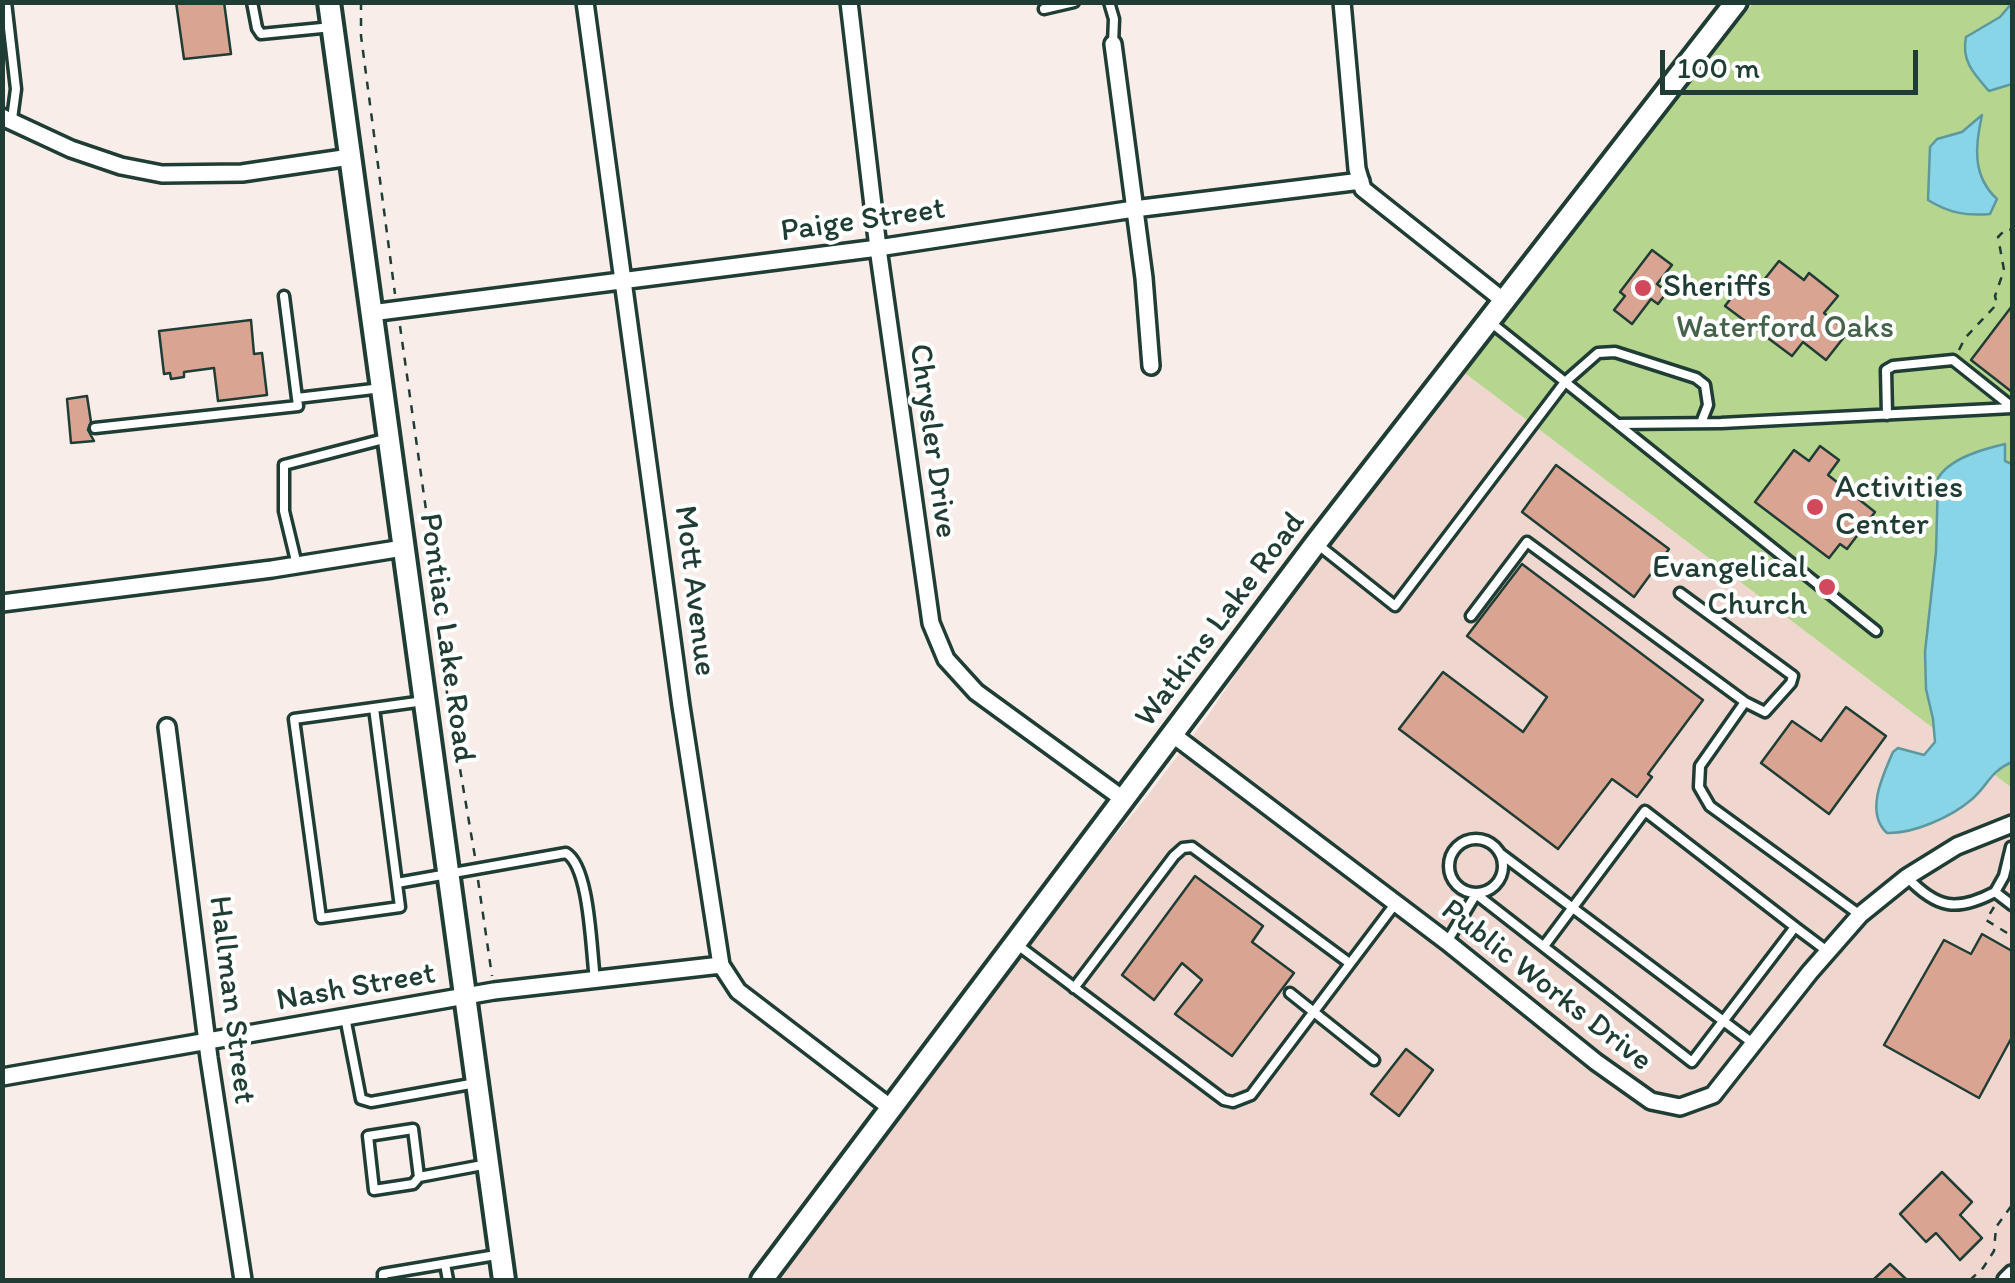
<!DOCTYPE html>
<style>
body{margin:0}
#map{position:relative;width:2015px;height:1283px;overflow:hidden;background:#f8ede9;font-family:Itim,sans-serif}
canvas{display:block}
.frame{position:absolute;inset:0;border:5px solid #1f3d34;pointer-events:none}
.scale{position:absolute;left:1660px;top:50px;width:258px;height:45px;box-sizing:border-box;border:5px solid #1f3d34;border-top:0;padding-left:12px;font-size:30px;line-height:35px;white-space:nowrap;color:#1f3d34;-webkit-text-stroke:8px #fff;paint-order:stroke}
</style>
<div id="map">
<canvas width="2015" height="1283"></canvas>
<div class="frame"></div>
<div class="scale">100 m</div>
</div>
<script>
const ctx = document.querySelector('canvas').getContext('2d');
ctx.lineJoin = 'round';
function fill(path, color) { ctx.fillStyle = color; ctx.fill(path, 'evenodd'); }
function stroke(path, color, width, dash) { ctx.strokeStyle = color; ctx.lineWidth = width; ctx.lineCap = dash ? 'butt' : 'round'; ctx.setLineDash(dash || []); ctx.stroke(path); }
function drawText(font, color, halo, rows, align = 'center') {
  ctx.font = font + ' Itim,sans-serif'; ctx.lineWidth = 8; ctx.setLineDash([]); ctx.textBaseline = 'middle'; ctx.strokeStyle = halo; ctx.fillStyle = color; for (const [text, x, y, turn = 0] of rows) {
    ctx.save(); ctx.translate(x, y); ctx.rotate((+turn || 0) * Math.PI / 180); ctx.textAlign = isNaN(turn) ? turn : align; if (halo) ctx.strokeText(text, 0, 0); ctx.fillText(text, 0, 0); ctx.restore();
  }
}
fill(new Path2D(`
 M1462,371L2012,788V1280H773L1047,917L1145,799L1209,714L1283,603Z`), '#efd7cf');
fill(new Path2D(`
 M1753,3H2012V788L1462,371Z`), '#b6d58f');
const water = new Path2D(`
 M2012,3V84L1989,91C1974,74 1961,61 1966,37L2000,17Z
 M1982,115C1975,146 1972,176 1997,199L1990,214C1966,216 1949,213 1928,200L1930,147L1937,139L1962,132Z
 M2005,444V461L2012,464V762C1989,772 1988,786 1971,800C1951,817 1913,834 1887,833C1865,813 1882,777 1893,752L1898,748L1924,755L1935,742L1933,719L1926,689L1925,652L1936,552L1938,478C1950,458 1983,449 2005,444Z`);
fill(water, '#88d5e7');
stroke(water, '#5e989f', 2.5);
const building = new Path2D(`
 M176,2H224L231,54L184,59Z
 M1652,250L1672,265L1657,284L1667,292L1658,304L1651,299L1632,324L1614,310L1625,296L1620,292Z
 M1779,261L1804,280L1809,273L1838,296L1824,313L1848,332L1826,360L1803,342L1792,356L1725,306L1748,276L1760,285Z
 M2012,306V392L1971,360Z
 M251,320L254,354L262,353L267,395L218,401L214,368L184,372V377L171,379L170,373L164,374L159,331Z
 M87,396L91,422L88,430L94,441L71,443L67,399Z
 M1820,446L1839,460L1828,475L1875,512L1847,549L1840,544L1829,558L1755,502L1794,450L1809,461Z
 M1556,465L1669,549L1634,597L1522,512Z
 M1522,564L1703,700L1648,774L1652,777L1637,797L1612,779L1558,849L1399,729L1443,672L1523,732L1547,697L1467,636Z
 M1846,707L1886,736L1829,814L1761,763L1792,721L1821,741Z
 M1195,876L1263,926L1252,942L1294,973L1232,1056L1175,1014L1202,980L1182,963L1154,1000L1122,975Z
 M1982,934L2012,951V1037L1979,1098L1884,1045L1944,940L1971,954Z
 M1406,1049L1433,1070L1399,1116L1371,1094Z
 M1942,1172L1972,1202L1960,1215L1982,1238L1960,1260L1936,1233L1926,1242L1900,1214Z
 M1890,1264L1907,1280H1873Z`);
fill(building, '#daa492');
stroke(building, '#1f3d34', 2.5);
const lane = new Path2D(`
 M6,2L16,89L12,119
 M252,2L257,28L261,34L332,27
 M1109,2L1114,19L1113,44
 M1044,9L1074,2
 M1489,321L1876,631
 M297,398L382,388
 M1887,415L1886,370L1893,366L1953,360L2012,407
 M1618,424L1721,423L2012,408
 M95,428L298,406L284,296
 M1316,543L1395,606L1565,382L1598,353L1615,352L1696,378L1705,385L1708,405L1701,423
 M297,565L284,511V465L388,438
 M1680,593L1793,676L1791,683L1765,712L1745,702L1700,766L1699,787L1710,806L1860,915
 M1471,616L1527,542L1745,702
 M374,708L400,907L321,918L294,719L424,701
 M1449 866a27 27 0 1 1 54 0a27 27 0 1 1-54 0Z
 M2011,847L2004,876L1995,892L2012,905
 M1501,854L1754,1044
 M1907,877C1937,909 1957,912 1995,892
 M397,883L566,853C590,867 591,951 595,979
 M1795,927L1827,951
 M1447,942L1476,894L1692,1062L1795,927L1645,811L1544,946
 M1019,946L1224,1100L1233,1102L1251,1095L1395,904
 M1074,988L1174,856L1183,848L1192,847L1348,962
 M1290,993L1374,1060
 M345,1017L361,1099L371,1102L476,1083
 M419,1177L413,1129L368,1136L374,1190L413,1184L419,1177L488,1164
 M445,1264L448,1280
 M383,1280V1274L496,1255`);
const street = new Path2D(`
 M585,2L681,706L721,965L738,991L891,1108
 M849,2L878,248L931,623L946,659L976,692L1123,799
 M1342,2L1357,169L1363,189L1504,301
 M1113,44L1144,278L1151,366
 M2,117L71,149L121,166L162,174L242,173L350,157
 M371,313L878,248L1134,209L1361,181
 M2,603L272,569L403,548
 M167,727L209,1058L243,1280
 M1172,734L1447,942L1596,1062L1651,1101L1680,1107L1713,1095L1810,972L1860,915L1907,877L1957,846L2012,824
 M2,1077L494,991L721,965
 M2006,1280L2012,1274`);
const secondary = new Path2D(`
 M329,2L504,1280
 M762,1280L1316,543L1736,2`);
stroke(lane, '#1f3d34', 15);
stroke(street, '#1f3d34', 22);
stroke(secondary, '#1f3d34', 28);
stroke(new Path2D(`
 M361,2V36L395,294
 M400,326L428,524V548L439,596L444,675L475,857
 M1959,350L1965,338L1997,304L1995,296L2004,270L1998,237L2006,229L2012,230
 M478,880L492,976
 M1994,907L1986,920L2012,936
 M1970,1280L1983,1268L1994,1251L1996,1227L2012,1205`), '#1f3d34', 2.5, [8, 8]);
stroke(lane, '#fff', 8);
stroke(street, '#fff', 15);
stroke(secondary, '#fff', 20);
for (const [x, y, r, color] of [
 [1643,288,10,"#d1495b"],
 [1815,507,10,"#d1495b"],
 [1827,587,10,"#d1495b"]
]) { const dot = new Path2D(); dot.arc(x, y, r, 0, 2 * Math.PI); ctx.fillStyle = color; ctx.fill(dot); stroke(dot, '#fff', 4); }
drawText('32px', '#1f3d34', '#fff', [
 ["Paige Street",863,221,-8],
 ["Chrysler Drive",932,441,82],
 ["Mott Avenue",694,591,83],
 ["Watkins Lake Road",1221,620,-53],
 ["Pontiac Lake Road",446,638,82],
 ["Public Works Drive",1546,986,38],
 ["Nash Street",356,988,-10],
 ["Hallman Street",231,1000,83]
]);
drawText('32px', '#1f3d34', '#fff', [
 ["Sheriffs",1663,288],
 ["Activities",1835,489],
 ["Center",1835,526],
 ["Evangelical",1807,569,"right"],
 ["Church",1807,606,"right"]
], 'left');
drawText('32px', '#45634b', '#fff', [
 ["Waterford Oaks",1785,329]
]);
</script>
